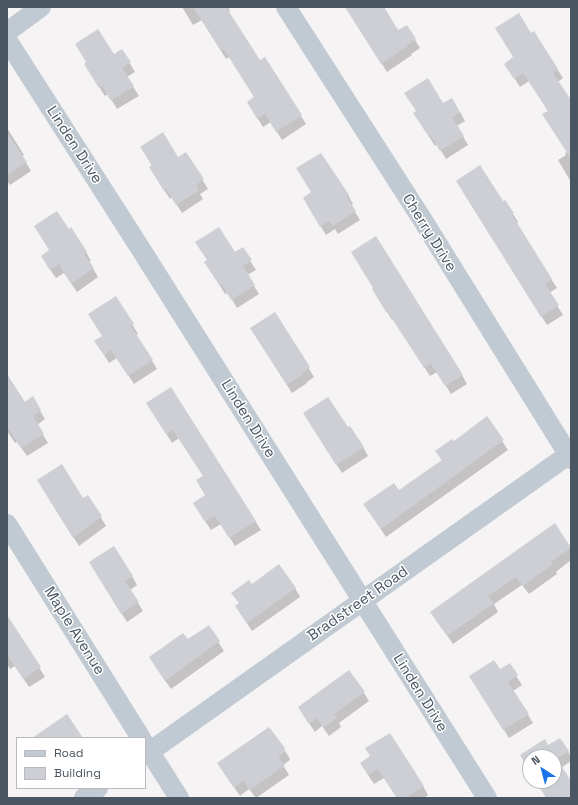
<!DOCTYPE html>
<style>
body{margin:0}
#map{position:relative;width:578px;height:805px;overflow:hidden;background:#f5f3f3;font-family:"Space Grotesk",sans-serif}
canvas{display:block}
.frame{position:absolute;inset:0;border:8px solid #4a5661;pointer-events:none}
.legend{position:absolute;left:16px;top:737px;width:130px;height:52px;box-sizing:border-box;background:#fff;border:1px solid #b7bbc0;margin:0;padding:5px 7px;list-style:none;font-size:12px;color:#4a5661}
.legend li{display:flex;align-items:center;gap:8px;height:20px}
.legend b{width:20px;border:1px solid #b7bbc0}
.north{position:absolute;left:522px;top:749px;width:40px;height:40px;box-sizing:border-box;background:#fff;border:1px solid #b7bbc0;border-radius:50%;rotate:324deg;font-size:11px;font-weight:700;line-height:16px;text-align:center;color:#4a5661}
.north::after{content:'';display:block;margin:auto;width:14px;height:18px;background:#1a73e8;clip-path:polygon(50% 0,100% 100%,50% 72%,0 100%)}
</style>
<div id="map">
<canvas width="578" height="805"></canvas>
<div class="frame"></div>
<ul class="legend">
<li><b style="height:5px;background:#c1cad2"></b>Road</li>
<li><b style="height:11px;background:#cdcfd5"></b>Building</li>
</ul>
<div class="north">N</div>
</div>
<script>
const ctx = document.querySelector('canvas').getContext('2d');
ctx.lineJoin = 'round';
function fill(path, color) { ctx.fillStyle = color; ctx.fill(path, 'evenodd'); }
function stroke(path, color, width, dash) { ctx.strokeStyle = color; ctx.lineWidth = width; ctx.lineCap = dash ? 'butt' : 'round'; ctx.setLineDash(dash || []); ctx.stroke(path); }
function drawText(font, color, halo, rows, align = 'center') {
  ctx.font = font + ' "Space Grotesk",sans-serif'; ctx.lineWidth = 3; ctx.setLineDash([]); ctx.textBaseline = 'middle'; ctx.strokeStyle = halo; ctx.fillStyle = color; for (const [text, x, y, turn = 0] of rows) {
    ctx.save(); ctx.translate(x, y); ctx.rotate((+turn || 0) * Math.PI / 180); ctx.textAlign = isNaN(turn) ? turn : align; if (halo) ctx.strokeText(text, 0, 0); ctx.fillText(text, 0, 0); ctx.restore();
  }
}
fill(new Path2D(`
 M182,7H228L230,11L228,12L259,62L264,58L306,124L282,140L271,122L263,127L248,103L255,98L229,57L226,59L202,20L193,25Z
 M346,7H382L398,32L415,40L420,48L411,54L412,55L387,72Z
 M533,33L563,78L558,82L571,102V182L558,160L566,155L565,153L567,152L548,111L529,81L520,87L511,73L514,58Z
 M122,50L135,72L127,77L139,96L117,109L108,94L105,96L90,73Z
 M443,105L460,112L465,121L457,126L468,145L446,159L437,144L435,146L420,122L417,112Z
 M7,128L24,155L22,156L31,171L10,185L7,181Z
 M186,153L208,189L200,194L203,199L182,213L172,197L170,199L155,176L152,166L146,156L178,158Z
 M462,190L503,202L505,201L518,222L517,224V226L557,288L549,293L563,315L547,325Z
 M313,193L348,195L353,204L351,205L360,220L338,234L335,229L326,235L304,198Z
 M68,230L86,252L91,261L89,262L98,277L77,292L64,273L56,278L47,265L50,251Z
 M242,248L256,270L247,275L259,294L237,308L228,293L225,294L211,271L208,261L234,254Z
 M116,298L138,334L136,335L157,369L134,384L117,358L109,363L101,350L103,336Z
 M378,298L462,375L467,384L451,394L437,372L430,376L393,319L392,320Z
 M275,314L314,377L307,382V383L292,393L256,337Z
 M7,378L25,403L32,398L45,419L37,425L48,443L27,456L17,442L15,443L7,431Z
 M171,388L261,530L235,546L221,524L211,530L199,512L206,496L204,476L179,438L172,443L153,412Z
 M487,418L508,450L386,537L370,513L442,461L436,451L453,442Z
 M310,422L347,428L363,447L368,456L342,473Z
 M43,489L83,500L88,496L106,526L79,546Z
 M555,525L571,548V560L556,572L557,574L529,594L522,585L494,604L498,612L453,644L437,621Z
 M95,571L132,576L137,585L130,590L143,611L127,622Z
 M251,585L295,588L300,597L252,631L236,607L240,604L233,593Z
 M7,616L45,677L29,687L15,666L10,669L7,664Z
 M208,626L224,651L171,689L155,666Z
 M509,665L522,685L513,691L533,723L509,738L476,685Z
 M364,693L369,701L339,723L341,727L329,736L322,726L315,732L304,716Z
 M269,728L289,757L290,760L283,765L289,775L256,798L249,789L240,796L224,773Z
 M548,746L568,751L571,757V761L561,768L571,783V798H547L537,781H554V757H530V771L521,756Z
 M371,757L423,786L428,795L424,798H397L384,778L374,784L366,772Z`), '#0003');
fill(new Path2D(`
 M193,7H226L260,60L265,57L302,115L276,132L265,114L257,119L247,102L254,97L224,49L221,51Z
 M345,7H384L398,30L407,25L416,39L407,45L408,46L381,64Z
 M519,13L531,33L534,31L558,69L553,73L571,100V159L542,114L548,111L523,73L514,79L504,64L513,57L495,28Z
 M98,29L114,54L122,49L131,62L122,68L134,86L111,101L102,86L99,88L84,64L86,62L75,44Z
 M428,78L443,103L452,98L460,112L452,117L464,136L440,151L431,136L429,137L413,113L416,111L404,93Z
 M163,132L178,157L186,152L204,179L196,185L199,190L176,205L166,189L164,191L149,167L152,165L140,147Z
 M7,133L27,162L7,175Z
 M321,153L349,195L346,196L356,211L333,226L329,221L320,227L303,198L311,192L296,168Z
 M480,165L503,201L505,200L514,213L512,214L514,218L552,279L545,284L559,305L541,317L456,181Z
 M57,211L69,229L71,227L87,252L84,254L94,268L71,284L59,264L50,270L41,256L49,250L34,226Z
 M219,227L235,252L243,247L252,260L243,266L255,285L231,300L222,285L220,286L204,262L207,260L195,242Z
 M376,236L463,375L445,386L431,364L424,368L387,311L386,312L372,289L373,288L351,252Z
 M116,296L134,324L131,326L153,360L128,376L111,350L104,355L94,341L102,336L88,314Z
 M275,312L310,367L302,373L303,374L287,385L250,328Z
 M7,374L25,402L33,396L41,410L33,416L44,434L21,448L7,427Z
 M171,387L256,521L229,538L215,516L205,522L193,503L205,495L196,480L203,476L173,430L166,434L146,403Z
 M328,397L348,427L350,426L364,447L336,465L303,413Z
 M487,416L504,440L381,529L363,504L394,483L399,490L442,460L435,451L452,439L454,441Z
 M62,464L83,498L88,495L102,516L73,538L37,480Z
 M555,523L571,548L551,562L553,564L523,586L516,577L488,596L494,603L447,636L430,612Z
 M114,546L133,576L125,581L139,602L121,614L89,562Z
 M279,564L296,588L247,623L235,606L239,603L231,593L249,580L252,584Z
 M7,615L41,667L23,679L7,654Z
 M209,625L220,641L165,681L149,657L183,633L188,639Z
 M494,660L500,669L510,663L518,675L508,682L529,714L503,730L469,676Z
 M349,670L365,692L334,714L337,718L323,728L317,718L309,724L298,707Z
 M67,714L83,738H32Z
 M269,727L285,748H284L286,751L278,757L285,765L250,790L243,781L234,788L217,763Z
 M390,733L424,786L405,798H397L378,769L368,775L360,763L370,756L365,748Z
 M560,738L569,751L557,759L571,781V798H546L536,781H554V757H530V772L520,755L545,739L548,745Z`), '#cdcfd5');
stroke(new Path2D(`
 M286,7L422,219L571,459
 M7,32L41,7
 M7,40L142,251L487,798
 M7,524L141,738
 M145,744L179,798
 M145,755L571,453
 M84,798L98,788`), '#c1cad2', 20);
drawText('15px', '#4a5661', '#fff', [
 ["Linden Drive",74,145,57],
 ["Cherry Drive",429,233,58],
 ["Linden Drive",248,419,58],
 ["Bradstreet Road",358,604,-35],
 ["Maple Avenue",74,631,58],
 ["Linden Drive",420,693,58]
]);
</script>
